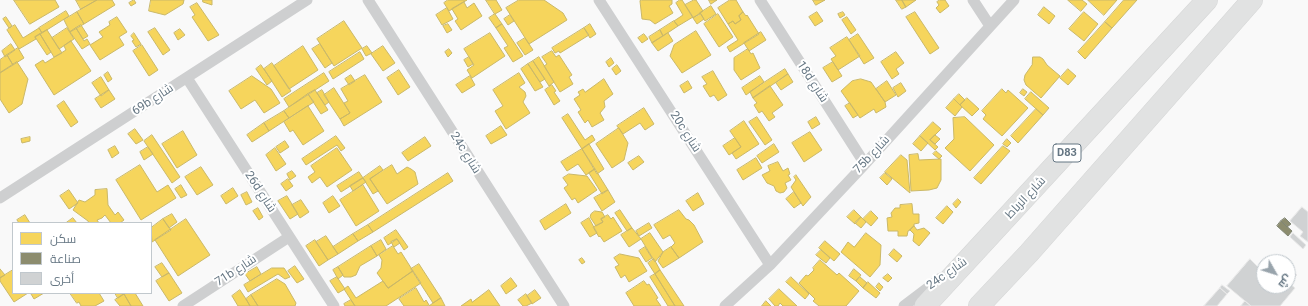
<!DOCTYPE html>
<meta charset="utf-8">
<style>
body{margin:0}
#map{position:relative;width:1308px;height:306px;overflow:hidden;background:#f9f9f9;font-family:Roboto,Cairo,sans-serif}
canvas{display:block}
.legend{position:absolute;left:12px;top:222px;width:140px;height:72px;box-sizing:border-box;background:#fff;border:1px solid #c1c8cd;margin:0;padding:5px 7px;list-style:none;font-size:12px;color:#657683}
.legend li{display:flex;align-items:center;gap:8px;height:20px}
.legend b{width:20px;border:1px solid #c1c8cd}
.north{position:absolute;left:1256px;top:254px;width:40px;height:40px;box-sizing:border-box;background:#fff;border:1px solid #c1c8cd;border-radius:50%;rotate:129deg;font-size:11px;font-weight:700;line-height:16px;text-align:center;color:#657683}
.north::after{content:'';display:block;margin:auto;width:14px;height:18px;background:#99a4ac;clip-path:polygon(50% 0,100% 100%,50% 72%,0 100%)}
</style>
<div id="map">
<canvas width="1308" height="306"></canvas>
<ul class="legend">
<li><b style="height:11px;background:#f6d55c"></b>سكن</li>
<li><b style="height:11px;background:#8c8c6e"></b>صناعة</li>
<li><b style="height:11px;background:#d0d2d3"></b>أخرى</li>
</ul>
<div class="north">ش</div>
</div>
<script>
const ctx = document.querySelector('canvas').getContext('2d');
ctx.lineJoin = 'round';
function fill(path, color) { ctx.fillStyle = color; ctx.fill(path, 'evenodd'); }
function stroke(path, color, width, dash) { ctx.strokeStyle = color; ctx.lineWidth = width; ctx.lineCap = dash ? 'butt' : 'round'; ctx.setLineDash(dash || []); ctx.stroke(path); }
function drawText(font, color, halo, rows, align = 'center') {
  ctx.font = font + ' Roboto,Cairo,sans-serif'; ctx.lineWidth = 4; ctx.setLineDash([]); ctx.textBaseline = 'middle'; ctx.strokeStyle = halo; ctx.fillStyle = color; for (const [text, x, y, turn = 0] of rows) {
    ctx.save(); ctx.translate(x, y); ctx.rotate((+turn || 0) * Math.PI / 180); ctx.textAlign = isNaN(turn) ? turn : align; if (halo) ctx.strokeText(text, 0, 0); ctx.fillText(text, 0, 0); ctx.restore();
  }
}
const homes = new Path2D(`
 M14,0H55L59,7L30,24Z
 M76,0H97L81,9Z
 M97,0H112L115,5L84,24L77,12Z
 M134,0L136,3L131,6L129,3Z
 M151,0H184L183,4L165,15L149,11Z
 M203,0H212V5L203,2Z
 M448,0H467L449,11L444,3Z
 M486,0H496L502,10L495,14Z
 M519,0H544L563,13L567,20L529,44L506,8Z
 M642,0H672V4L669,6L673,13L655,24L650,20L642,19L640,1Z
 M680,0H682L693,17L678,26L674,21L683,15L676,3Z
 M694,0H696L703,11L693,18L685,5Z
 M709,0H717L711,4Z
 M730,0H736L743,12L739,16L741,20L735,24L733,21L728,24L718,8Z
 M813,0H825L816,5Z
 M896,0H902L906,7L902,9Z
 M902,0H916L906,7Z
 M940,0H945L949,6L940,13L936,8L939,5L937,2Z
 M1068,0H1082L1087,4L1081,11Z
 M1088,0H1117L1104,15Z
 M1124,0H1137L1112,28L1105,22Z
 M464,2L467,8L474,3L482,16L461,30L455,21L458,19L452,9Z
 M197,3L219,35L208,41L192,17L195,15L190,7Z
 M711,6L716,14L705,21L700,13Z
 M1044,7L1055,16L1049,24L1038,15Z
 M447,8L453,19L442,25L436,15Z
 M66,11L69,16L42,33L39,28Z
 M77,12L84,24L70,32L64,20Z
 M743,12L746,16L747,15L759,34L730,52L727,47L738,40L728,24L733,21L735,24L741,20L739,16Z
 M817,12L823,21L815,26L809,17Z
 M843,12L845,15L840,18L838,14Z
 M915,12L939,48L930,54L906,17Z
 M1084,12L1098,24L1084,41L1069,29Z
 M495,14L502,24L496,28L489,18Z
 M701,14L704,19L697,24L693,18Z
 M718,14L733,37L719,47L704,24Z
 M510,15L514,21L508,25L504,19Z
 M6,17L12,26L9,28L3,19Z
 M117,17L127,32L119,37L124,45L100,60L90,45L103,37L99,32L110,25L109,22Z
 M847,17L856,30L851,34L842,20Z
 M344,21L362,48L334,66L317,39Z
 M674,21L678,26L663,36L660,30Z
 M1105,22L1112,28L1085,59L1078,52Z
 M448,24L452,30L447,33L443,26Z
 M502,24L523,56L513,62L504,48L508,46L496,28Z
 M590,24L596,34L590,38L584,28Z
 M15,25L23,38L39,28L42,33L35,37L36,39L19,49L7,30Z
 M81,25L88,36L83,39L76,28Z
 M67,28L74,39L59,49L52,38Z
 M76,28L84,41L87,39L90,44L82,49L70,32Z
 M155,28L170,50L163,55L148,32Z
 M584,28L589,35L560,53L559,51L555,53L552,48Z
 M180,29L185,35L178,40L174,33Z
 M47,30L62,53L54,57L40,34Z
 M660,30L663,36L652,43L649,37Z
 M696,31L711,55L682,73L670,56L674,45Z
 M761,32L766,40L749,51L744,43Z
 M134,33L141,44L136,47L132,41L134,40L131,36Z
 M490,33L505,56L472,78L467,70L474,65L464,49Z
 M668,33L673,41L658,51L652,43Z
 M40,34L51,52L47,55L35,37Z
 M644,34L648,39L642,43L638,38Z
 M858,34L874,58L864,64L849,40Z
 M847,37L860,56L838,70L831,59L836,56L830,48Z
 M525,38L533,50L525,55L517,43Z
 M71,41L91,71L54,95L35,65L43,60L45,63L66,50L64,46Z
 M11,44L15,50L5,57L2,51Z
 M320,44L332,63L325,68L312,49Z
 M142,45L158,70L149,76L133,51Z
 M303,46L318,70L289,89L274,66Z
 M367,46L372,53L366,56L362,49Z
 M383,46L395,63L383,71L371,54Z
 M18,48L24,58L13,65L7,55Z
 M449,49L452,53L448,57L445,52Z
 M748,49L751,54L753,53L760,68L741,80L734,70V58Z
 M552,51L556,57L559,55L572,75L569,77L573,84L560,92L544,66L547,64L542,57Z
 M360,52L364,59L333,79L329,72Z
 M896,52L904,63L896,69L899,74L892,79L881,62Z
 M7,55L13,65L0,73V60Z
 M469,57L473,64L468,67L464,60Z
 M539,57L554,82L549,86L533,61Z
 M1033,57H1040L1043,59L1047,65L1060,76L1041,98L1026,85L1024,80L1025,75L1032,65Z
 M611,58L614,63L609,67L606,62Z
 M533,61L545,79L540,82L528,64Z
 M17,62L28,79L22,104L9,113L0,99V73Z
 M833,62L842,76L832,82L823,68Z
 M272,63L291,91L282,97L264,69Z
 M528,64L543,87L535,91L521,69Z
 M261,65L272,81L267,85L256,69Z
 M617,65L621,71L616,75L612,69Z
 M785,69L788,74L753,98L750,92Z
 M1068,69L1076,76L1068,85L1060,78Z
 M399,70L410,87L398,95L387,78Z
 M713,71L727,95L718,101L714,95L710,97L703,86L707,84L702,77Z
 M108,72L112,79L108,82L104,75Z
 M324,73L329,81L289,107L284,99Z
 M519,73L525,83L519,87L525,92L526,96L523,102L530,113L506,129L495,111L503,106L493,90Z
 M788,74L793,82L781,90L776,83Z
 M351,75L355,81L349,85L345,79Z
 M365,75L382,102L344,126L340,119L350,113L344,103L348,101L341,89Z
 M252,76L271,89L280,103L264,113L255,100L241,109L229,91Z
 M470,76L475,85L462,93L456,85Z
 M760,76L764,82L746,95L742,88Z
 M101,77L109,90L101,96L92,83Z
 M604,79L613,94L604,101L605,107L600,113L604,120L592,127L588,120L585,123L578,112L581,110L574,99L580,95L578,92L583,89L585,92Z
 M861,79L871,82L885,102L886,107L876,113L874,109L860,118L841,91L852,81Z
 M688,81L692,88L684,93L680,86Z
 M887,81L896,95L885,102L876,89Z
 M901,83L906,91L898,97L893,88Z
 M552,85L556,91L554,92L560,101L554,105L545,90Z
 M770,86L783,105L772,113L775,117L769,121L762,111L759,113L754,105L757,103L753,98Z
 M334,88L350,113L340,119L324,95Z
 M1002,89L1006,93L1008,90L1028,108L1002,136L983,119L986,115L982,111Z
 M1023,89L1027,92L1024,96L1020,93Z
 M109,90L115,99L101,108L95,99Z
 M315,90L328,110L321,114L308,94Z
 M322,90L329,102L325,105L317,93Z
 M1031,92L1049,108L1043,115L1025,99Z
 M308,94L314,102L289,118L284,111Z
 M959,94L965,100L960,105L954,99Z
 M967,98L979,109L972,116L960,105Z
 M954,99L962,107L955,116L946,108Z
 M64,101L78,122L71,127L57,106Z
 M850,103L858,115L853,118L845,106Z
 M308,106L324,131L303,145L293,130L290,132L284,122Z
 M644,108L654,124L645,130L640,123L623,134L617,126Z
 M1036,109L1043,115L1018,143L1011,136Z
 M284,111L289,118L269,131L264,123Z
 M568,114L585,140L592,135L595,140L582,149L562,118Z
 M757,117L772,140L765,145L749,122Z
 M816,117L820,124L812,129L808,122Z
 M965,117L994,145L970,171L945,148L954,139L953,118Z
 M744,121L759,144L736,159L732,153L741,147L730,131Z
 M933,122L941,129L930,140L938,147L935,150L920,136Z
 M264,123L269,131L252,142L247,135Z
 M501,126L507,135L491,144L486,136Z
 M619,128L628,143L624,160L612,168L596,144Z
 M135,129L143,140L136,144L128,134Z
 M183,131L197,155L177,168L162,144Z
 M810,132L822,150L804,162L792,143Z
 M152,135L180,177L172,183L144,141Z
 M935,135L940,139L935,144L930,140Z
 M336,136L345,148L341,151L337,145L306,165L302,159Z
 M920,136L928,143L921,151L913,144Z
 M30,137V141L22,143L21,139Z
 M425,137L431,146L408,161L402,153Z
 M735,138L741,147L729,155L723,146Z
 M1007,139L1011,143L1007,147L1003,144Z
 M285,141L289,147L280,153L276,147Z
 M589,144L604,169L597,174L582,149Z
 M774,144L779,152L762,163L757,156Z
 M115,146L119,153L112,158L108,150Z
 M1003,146L1010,151L981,184L974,178Z
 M148,147L153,154L144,160L140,152Z
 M275,148L286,164L276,171L266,155Z
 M337,148L352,170L327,187L320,177L312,183L308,177L315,172L311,166Z
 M582,149L595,169L586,175L578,164L567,171L561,162Z
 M936,151L942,156L939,159L933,154Z
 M918,154L919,160L941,159V180L937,188L929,190L911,191L909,155Z
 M901,155L907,160L910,193L885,172Z
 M639,156L644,162L633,170L628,163Z
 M756,158L762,168L743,180L737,170Z
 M778,162L783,171L788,168L790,174L788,175L791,180L785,183L787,188L784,192L780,193L776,191L774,186L767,183L762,175L770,171L768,166Z
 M140,165L157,192L168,185L176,198L141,220L116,180Z
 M392,165L397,174L407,167L411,169L415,172L418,184L387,204L370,179Z
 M380,166L383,170L370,179L378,191L373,194L363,178Z
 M201,167L213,185L197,195L185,177Z
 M595,169L608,190L602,194L589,173Z
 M292,171L296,176L290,180L287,174Z
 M359,172L363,178L341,192L337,186Z
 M448,173L453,181L373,232L368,225Z
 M885,173L892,179L887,185L880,178Z
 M569,174L587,176L597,190L578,203L575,198L572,200L564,188L568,185L563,178Z
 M796,175L811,197L803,206L791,187L796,180L794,177Z
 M363,178L366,182L353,191L350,186Z
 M288,179L293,186L286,191L281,184Z
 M181,185L187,195L181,198L175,189Z
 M363,185L379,211L356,226L340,200Z
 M233,188L238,196L226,204L221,196Z
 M107,189L108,205L115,215L118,212L124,220L120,223H111L105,215L102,218L97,220L99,223H89L88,221L73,210L79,200L85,202L95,195V190Z
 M69,190L78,203L69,209L60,196Z
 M608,190L615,202L602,211L594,198Z
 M247,192L252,202L246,205L241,195Z
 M794,192L801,203L794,208L786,199Z
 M698,193L704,204L693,211L686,201Z
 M287,196L298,214L290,219L278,201Z
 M333,196L340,206L329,213L323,203Z
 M958,199L961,202L956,208L953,204Z
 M301,200L309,212L300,218L292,205Z
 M566,204L571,213L545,230L540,221Z
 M912,204L913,214H919V223L914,224V226L910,230L908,231L907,236H898V231H888L887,218L892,217L891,213L895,208H900V205Z
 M947,206L953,212L943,224L936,218Z
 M258,208L263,217L259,220L253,211Z
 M620,210L632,228L627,231L615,213Z
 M679,210L686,219L689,220L694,225L703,242L679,258L671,247L675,243L670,235L663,239L654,225Z
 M854,210L861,217L855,224L847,217Z
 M595,211L602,212L605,217L601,219L603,222L596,226L590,217L591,214Z
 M871,211L878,218L871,226L863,219Z
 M172,214L177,222L169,228L163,219Z
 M25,215L30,223H19L17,220Z
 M608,215L611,219L613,217L622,231L604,242L600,236L599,237L593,227L603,222L601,219Z
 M861,217L866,222L861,228L855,223Z
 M73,218L77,223H66Z
 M589,218L597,233L590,237L581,223Z
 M163,219L171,230L152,242L151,228Z
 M186,219L210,255L178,276L155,240Z
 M649,223L652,228L639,236L636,231Z
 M368,225L373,232L358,241L353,234Z
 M914,226L917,230L924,228L930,233L919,246L913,241L914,234L910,230Z
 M632,228L641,239L629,247L621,235Z
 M396,230L408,247L404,250L397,239L388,245L384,238Z
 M650,233L663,252L655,262L641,239Z
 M866,233L881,245L880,265L870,277L841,252L848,242L854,247Z
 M353,234L358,241L338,254L333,247Z
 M326,236L338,254L328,260L316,242Z
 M397,239L400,243L394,247L391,242Z
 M315,240L328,260L319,266L306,246Z
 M381,240L386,249L377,256L371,246Z
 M825,241L840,254L834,261L819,248Z
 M371,246L377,256L360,266L356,275L351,277H344L338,267Z
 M393,246L398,254L401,252L413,271L388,288L377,273L381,268L382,260L379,255Z
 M645,247L652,258L646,262L639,251Z
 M671,247L679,258L663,268L658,261L663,252Z
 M894,249L902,256L897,262L889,255Z
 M821,250L830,258L826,263L816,255Z
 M620,254L639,258L647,271L629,282L625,275L621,278L615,267L619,265L614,258Z
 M582,258L585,262L582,264L579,260Z
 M654,259L660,270L655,274L648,263Z
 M820,260L837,275L839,273L859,291L846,306H819L813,301L815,299L799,283L806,275L808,276L814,270L813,268Z
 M162,263L169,273L162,277L155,267Z
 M419,264L441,298L433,303L411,269Z
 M295,266L304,279L297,283L288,271Z
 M257,267L261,274L250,281L245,274Z
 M338,267L343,275L338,279L333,270Z
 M272,268H284L290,277L285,279L278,274L248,292L244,285Z
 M0,269L5,275L0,278Z
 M854,269L861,275L856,281L849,276Z
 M13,270V293H28L14,302L0,281V278Z
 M660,270L684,306H675L655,274Z
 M413,271L421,283L386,306H355L344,289L348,286L356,298L383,281L388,288Z
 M169,273L182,293L169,301L156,281Z
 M655,274L675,306H668L650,277Z
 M888,274L892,278L888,282L883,278Z
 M337,277L345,289L338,293L330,281Z
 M791,277L809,294L805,299L786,282Z
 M860,277L867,283L863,288L856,281Z
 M511,278L517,286L506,294L501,286Z
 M277,279L285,284L296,303L295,306H258L251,295Z
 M644,281L647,285L649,284L658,298L656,299L661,306H634L626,293Z
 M868,282L880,293L876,298L863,288Z
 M879,283L883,287L880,291L876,287Z
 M416,288L424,302L426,300L429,305L427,306H404L399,299Z
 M779,289L797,306H783L780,303L778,306H775L769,299Z
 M240,290L246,299L250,306H238L232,296Z
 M489,290L500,306H461L471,299L472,302Z
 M535,290L541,298L532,304L527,296Z
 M33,293H44L34,299L31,294Z
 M70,293H99L104,301L95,306H81L79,302L77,303Z
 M115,293H123L124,294L118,298Z
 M126,293H135L143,306H131L124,294Z
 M124,294L131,306H120L115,300Z
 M526,294L532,303L526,306H523L518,300Z
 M251,295L258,306H250L246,299Z
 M441,298L445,306H429L433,303Z
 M351,300L355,306H345L344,304Z
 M766,301L771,306H762Z`);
fill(homes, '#f6d55c');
stroke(homes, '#cab868', 1);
const industry = new Path2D(`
 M1285,218L1291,224L1287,227L1281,221Z
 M1281,221L1292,231L1288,236L1277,226Z`);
fill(industry, '#8c8c6e');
stroke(industry, '#808574', 1);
const building = new Path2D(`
 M1302,207L1308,212V242L1300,236L1303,232L1290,221Z
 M1293,233L1306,245L1303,249L1290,237Z
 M1250,259L1258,267L1262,263L1264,265V286H1288L1289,268L1297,275L1289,283L1295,288L1280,306H1251L1227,286Z
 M1222,285L1230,291L1227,294L1220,288Z
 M1220,288L1227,294L1217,306H1204Z
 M1245,301L1251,306H1241Z`);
fill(building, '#d0d2d3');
stroke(building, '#e8e8e8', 1);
const highway = new Path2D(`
 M925,306L1207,0
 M979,306L1029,253L1252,0`);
stroke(highway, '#d5d6d6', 22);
stroke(new Path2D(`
 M368,0L564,306
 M599,0L770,265
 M760,0L865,164
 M973,0L990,26
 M187,78L334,306
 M0,198L307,0
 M183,306L289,237
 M725,306L770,265L865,164L1014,0
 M904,306L941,278`), '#cecfd0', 11);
stroke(highway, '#e1e2e2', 21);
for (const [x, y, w] of [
 [1067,153,28]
]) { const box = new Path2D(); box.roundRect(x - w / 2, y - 9, w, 18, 3); ctx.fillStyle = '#fff'; ctx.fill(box); stroke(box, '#657683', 1); }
drawText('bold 11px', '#657683', null, [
 ["D83",1067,153]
]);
drawText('12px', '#657683', '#fff', [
 ["18d شارع",812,82,57],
 ["69b شارع",153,100,-33],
 ["20c شارع",685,132,57],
 ["24c شارع",465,153,58],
 ["75b شارع",872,155,-47],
 ["26d شارع",260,192,57],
 ["شارع الرباط",1026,198,-47],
 ["71b شارع",236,271,-33],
 ["24c شارع",947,274,-35]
]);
</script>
